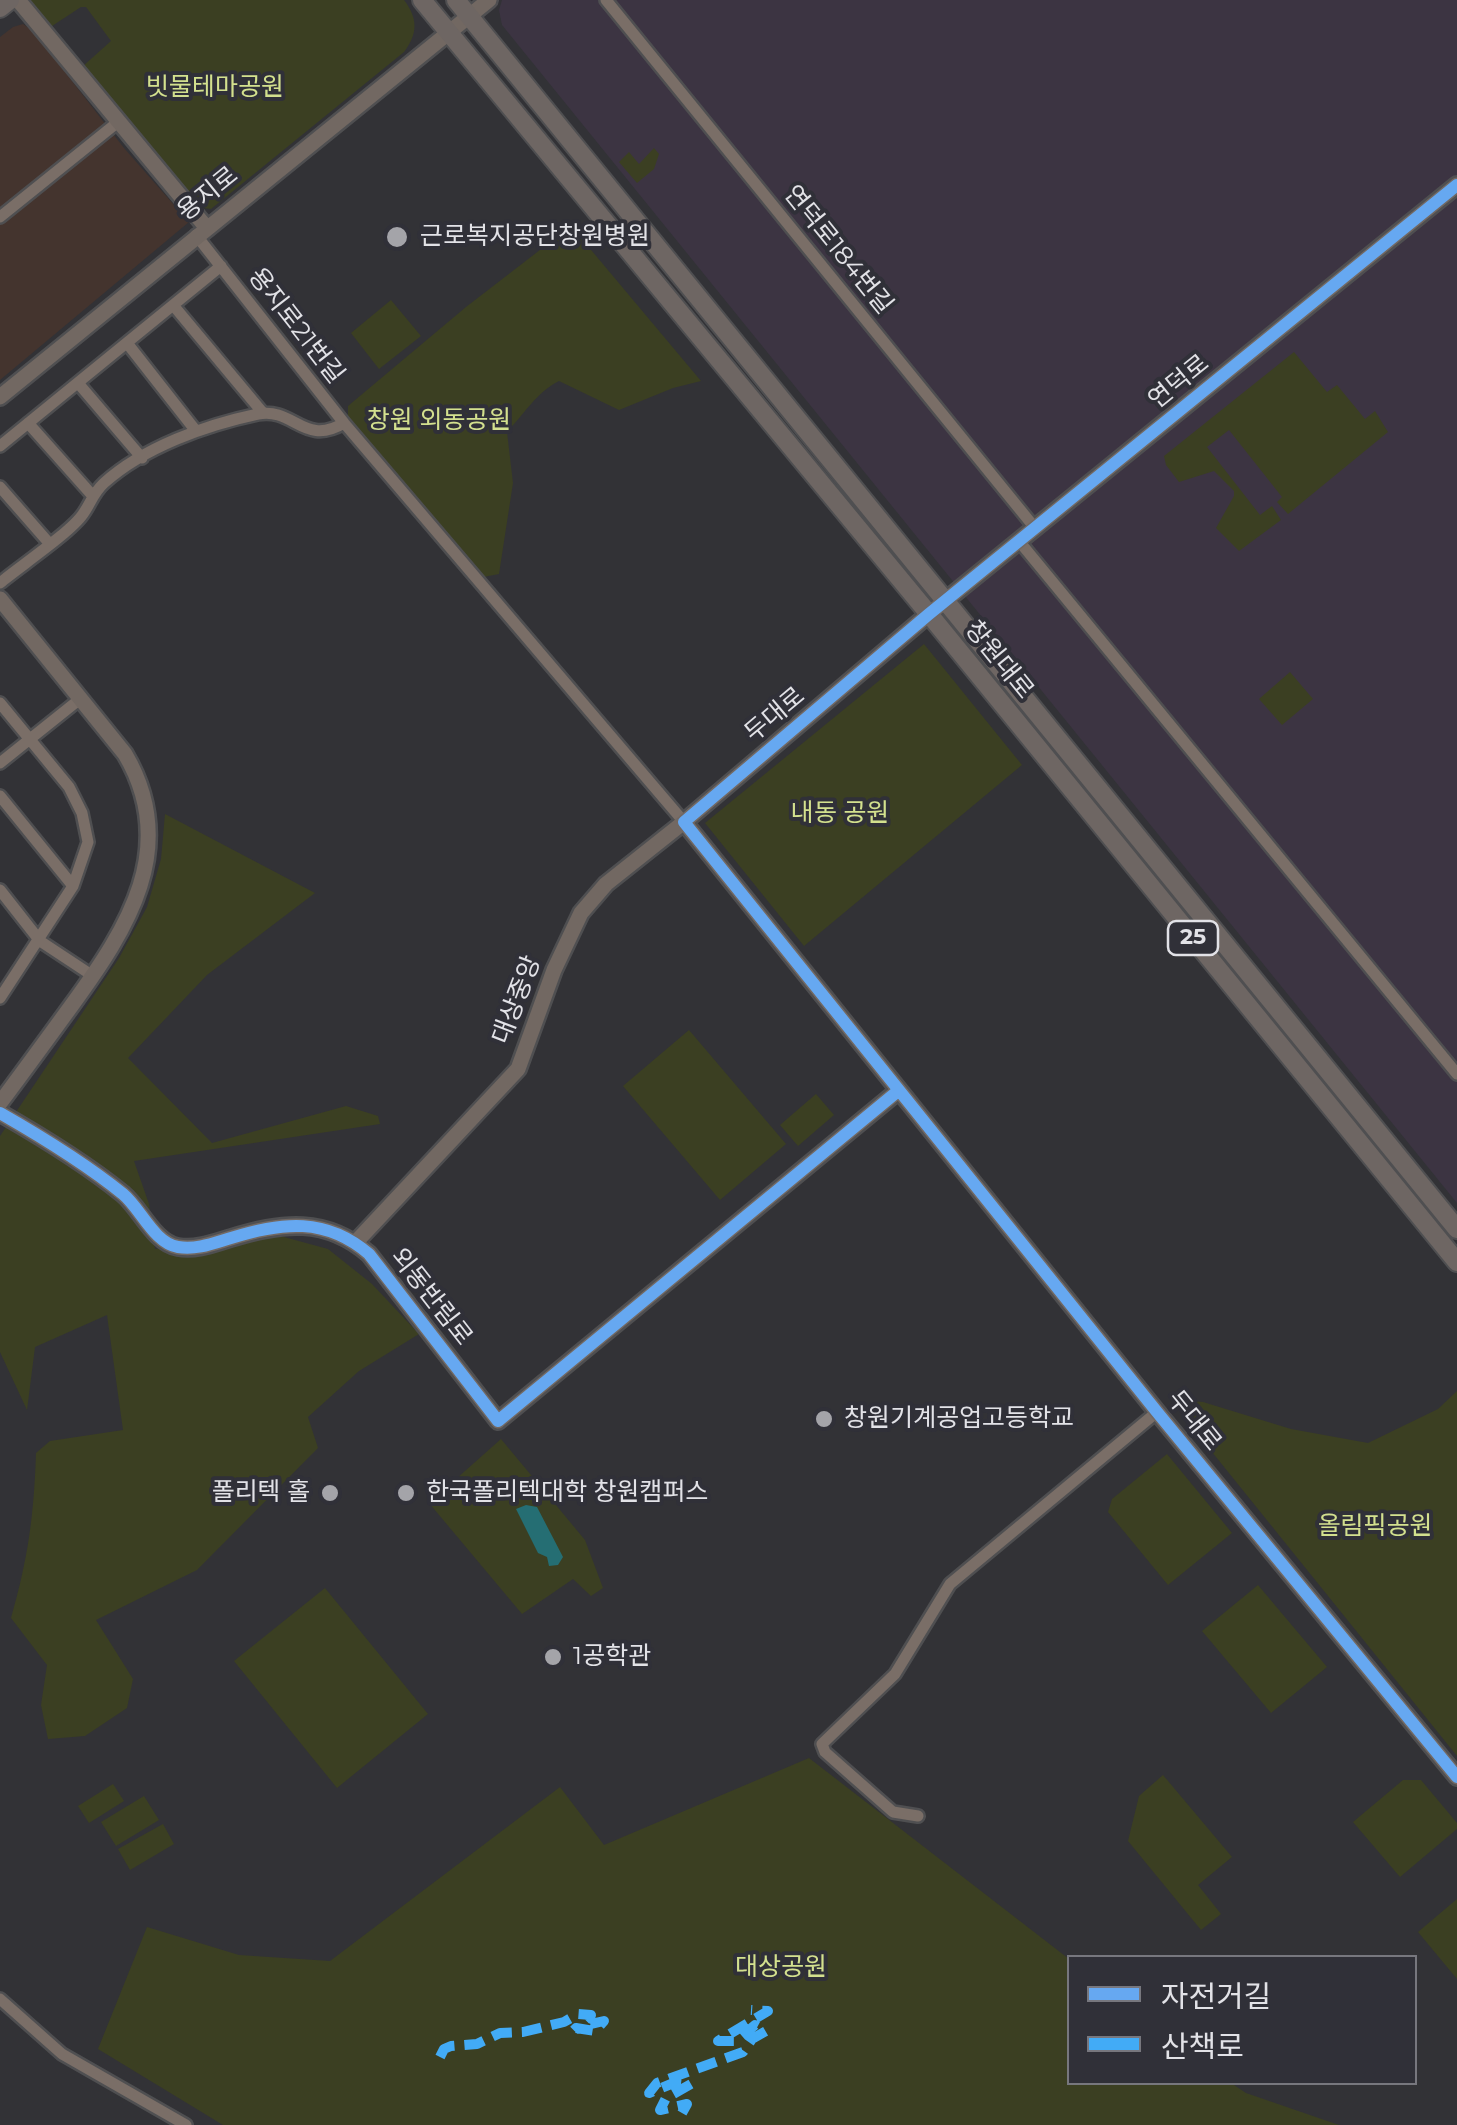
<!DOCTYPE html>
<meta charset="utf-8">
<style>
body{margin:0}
#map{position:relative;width:1457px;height:2125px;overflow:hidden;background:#323236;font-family:Montserrat,"Noto Sans KR",sans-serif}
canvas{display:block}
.legend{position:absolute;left:1067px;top:1955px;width:350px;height:130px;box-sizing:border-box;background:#303038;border:2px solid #77777e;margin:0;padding:12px 18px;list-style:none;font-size:30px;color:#e2e2e7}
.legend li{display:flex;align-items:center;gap:20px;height:50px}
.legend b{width:50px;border:2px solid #77777e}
</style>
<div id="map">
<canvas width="1457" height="2125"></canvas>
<ul class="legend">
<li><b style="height:12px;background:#66a8f1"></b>자전거길</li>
<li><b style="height:12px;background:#42abf6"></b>산책로</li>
</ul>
</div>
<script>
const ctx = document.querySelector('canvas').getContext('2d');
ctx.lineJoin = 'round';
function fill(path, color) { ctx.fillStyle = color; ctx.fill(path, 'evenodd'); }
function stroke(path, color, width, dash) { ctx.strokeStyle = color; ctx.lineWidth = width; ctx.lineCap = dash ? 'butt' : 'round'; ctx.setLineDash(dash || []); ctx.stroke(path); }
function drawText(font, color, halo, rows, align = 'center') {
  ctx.font = font + ' Montserrat,"Noto Sans KR",sans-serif'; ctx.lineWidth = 8; ctx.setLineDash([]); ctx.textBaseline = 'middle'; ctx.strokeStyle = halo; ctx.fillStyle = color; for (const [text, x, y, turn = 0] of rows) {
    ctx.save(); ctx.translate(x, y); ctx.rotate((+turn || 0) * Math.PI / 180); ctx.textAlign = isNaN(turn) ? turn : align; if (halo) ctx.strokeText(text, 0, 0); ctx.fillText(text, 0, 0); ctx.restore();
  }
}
fill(new Path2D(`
 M23,24L33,31L124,148L189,222L0,380V37L13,27Z`), '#44342e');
fill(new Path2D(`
 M502,0H1457V1203L502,25L499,10Z`), '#3c3442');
fill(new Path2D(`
 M30,0H404C418,18 418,34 404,52L211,209L196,207L82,67L111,41L86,7H81L49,28L30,6Z
 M654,148L659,154L654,169L637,183L619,162L629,152L639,164Z
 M571,226L701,381L673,388L619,410L559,381C536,393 525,413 507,432L513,483L499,574L478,578L348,423V406L466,307Z
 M391,300L421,336L379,369L351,333Z
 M1294,352L1327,392L1337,385L1365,419L1375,411L1388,432L1288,514L1277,502L1282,497L1229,430L1207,447L1260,515L1272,506L1281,520L1239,551L1216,528L1234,496V491L1214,471L1179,482L1166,465L1164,456Z
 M924,644L1022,765L804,946L705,823Z
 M1290,672L1313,699L1282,725L1259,699Z
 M165,814L315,893L207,975L128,1058L212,1143L346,1106L378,1116L380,1124L134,1161L149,1204L155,1249L273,1234L328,1249L372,1284L419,1334L359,1371L308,1417L318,1448L197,1570L96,1620L133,1679L127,1708L85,1736L48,1739L41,1705L47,1665L11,1618C28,1559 34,1515 36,1453L50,1441L123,1430L107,1315L35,1347L27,1410L0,1352V1136L119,958L147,907L161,859Z
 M689,1030L786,1144L720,1200L623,1086Z
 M816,1094L834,1115L798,1146L780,1125Z
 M1457,1391V1756L1183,1416L1191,1401L1203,1402L1291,1429L1368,1443L1438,1409Z
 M501,1439L585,1540L603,1588L591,1596L573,1579L522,1614L429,1503Z
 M1167,1454L1232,1533L1168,1585L1108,1512L1112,1499Z
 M1258,1585L1327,1667L1271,1713L1202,1631Z
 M325,1588L428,1714L337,1788L234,1661Z
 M809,1758L1069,1959L1070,2082L1231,2083L1246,2093L1339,2125H223L98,2049L147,1927L239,1955L330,1961L560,1787L604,1845Z
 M1163,1775L1232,1857L1198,1885L1221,1914L1201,1930L1128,1841L1139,1796Z
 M1403,1780H1421L1457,1823V1829L1400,1877L1353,1822Z
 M113,1784L124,1801L89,1823L78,1806Z
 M144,1796L159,1820L116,1846L101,1822Z
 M163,1824L174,1844L130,1870L118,1849Z
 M1457,1899V1979L1418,1932Z`), '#3b3f22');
fill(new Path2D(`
 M526,1505L537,1507L563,1557L558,1565L549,1566L547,1557L538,1553L516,1509Z`), '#256e73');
const street = new Path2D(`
 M606,0L1035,528
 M0,217L118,122
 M173,305L263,413
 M127,343L196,431
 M78,383L142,458
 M28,423L92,495
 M344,423L684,822
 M0,446L221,266
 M0,487L49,543
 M1019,541L1457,1074
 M0,583C19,567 71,532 83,514C91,503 93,493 104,483C144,447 206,425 258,414C294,407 304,447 344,423L196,235
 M0,703L69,787L82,813L88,842L73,886L0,998
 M0,763L80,699
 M0,796L73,886
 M0,890L40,941L93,976
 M918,1816L893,1812L825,1752L822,1744L895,1674L950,1584L1157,1412
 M0,1999L62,2054L186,2125`);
const secondary = new Path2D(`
 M18,0L206,227
 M1457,185L929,614L684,822L1157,1412L1457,1777
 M0,397L489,0
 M0,599L125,754C180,847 128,928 72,1005C48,1038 24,1071 0,1103
 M0,1113C42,1137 86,1164 123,1194C141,1209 154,1243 178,1247C197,1250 214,1243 231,1238C282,1222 326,1217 369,1254L498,1421L898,1091
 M356,1242L518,1069L554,970L581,913L606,884L684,822`);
const primary = new Path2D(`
 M422,0L929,614L1457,1262
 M456,0L1457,1229
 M0,8L10,0`);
stroke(street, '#4f4f51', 16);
stroke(secondary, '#4f4f51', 20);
stroke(primary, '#4f4f51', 22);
stroke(street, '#7a6e67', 11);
stroke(secondary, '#726862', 15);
stroke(primary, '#6e6663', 18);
stroke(new Path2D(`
 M440,2057L444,2049L451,2046L477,2044L500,2033L523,2032L564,2022L578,2014L591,2015L584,2022L587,2025L604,2021L595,2031L576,2028L573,2031L577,2035
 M682,2113L687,2104L660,2110L666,2098L691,2084L676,2082L649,2093L657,2083L743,2052L752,2039L766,2031L755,2025L736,2041H718L768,2011L751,2010`), '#42abf6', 10, [20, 10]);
stroke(new Path2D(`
 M1457,185L929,614L684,822L1157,1412L1457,1777
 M0,1113C42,1137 86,1164 123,1194C141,1209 154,1243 178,1247C197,1250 214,1243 231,1238C282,1222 326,1217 369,1254L498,1421L898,1091`), '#66a8f1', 12);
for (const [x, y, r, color] of [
 [397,237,12,"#a4a4a9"],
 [824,1419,10,"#a4a4a9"],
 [330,1493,10,"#a4a4a9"],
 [406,1493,10,"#a4a4a9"],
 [553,1657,10,"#a4a4a9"]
]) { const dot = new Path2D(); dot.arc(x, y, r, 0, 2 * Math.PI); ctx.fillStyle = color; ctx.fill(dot); stroke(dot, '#303038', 4); }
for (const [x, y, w] of [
 [1193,938,50]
]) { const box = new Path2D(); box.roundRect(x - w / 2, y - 17, w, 34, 8); ctx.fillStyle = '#303038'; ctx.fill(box); stroke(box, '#e2e2e7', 2.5); }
drawText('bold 22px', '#e2e2e7', null, [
 ["25",1193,938]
]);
drawText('25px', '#d3e08e', '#303038', [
 ["빗물테마공원",215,88],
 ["창원 외동공원",439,421],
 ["내동 공원",840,814],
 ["올림픽공원",1375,1527],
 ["대상공원",781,1968]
]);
drawText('25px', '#e2e2e7', '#303038', [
 ["용지로",208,194,-39],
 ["연덕로184번길",838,250,51],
 ["용지로21번길",296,326,52],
 ["연덕로",1179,382,-39],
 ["창원대로",999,660,51],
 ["두대로",775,715,-40],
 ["대상중앙",517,1000,-69],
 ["외동반림로",431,1297,52],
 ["두대로",1194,1421,51]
]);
drawText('25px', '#e2e2e7', '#303038', [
 ["근로복지공단창원병원",420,237],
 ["창원기계공업고등학교",844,1419],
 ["폴리텍 홀",310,1493,"right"],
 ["한국폴리텍대학 창원캠퍼스",426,1493],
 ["1공학관",573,1657]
], 'left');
</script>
